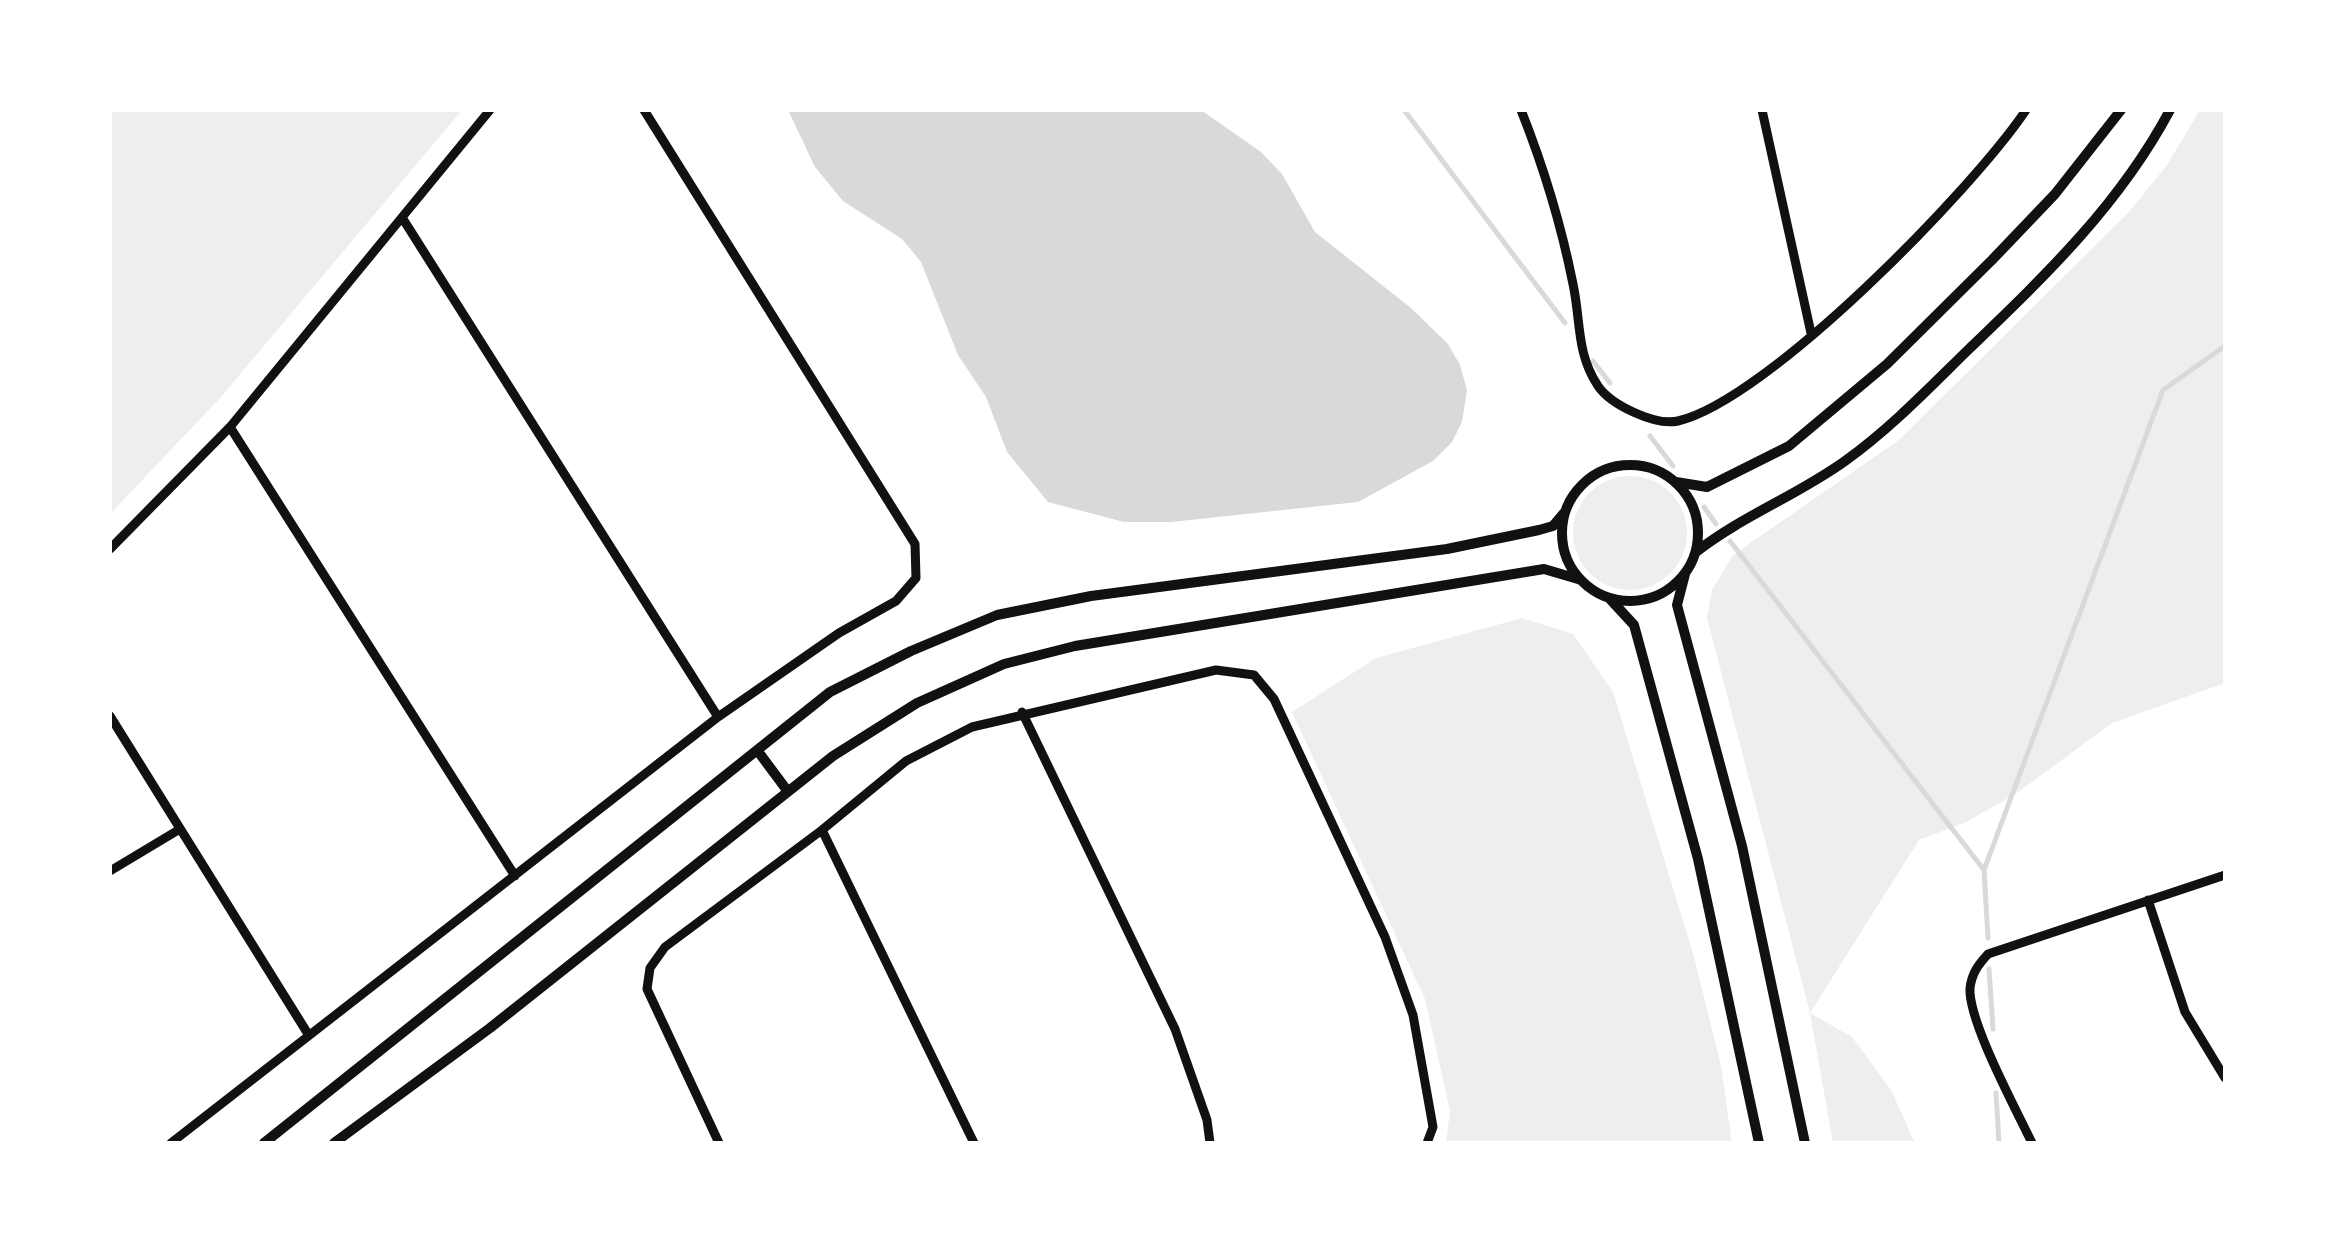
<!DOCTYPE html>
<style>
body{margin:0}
#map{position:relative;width:2335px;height:1253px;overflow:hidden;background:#fff;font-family:"Golos Text",sans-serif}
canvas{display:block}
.frame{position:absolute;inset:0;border:112px solid #fff;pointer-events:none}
</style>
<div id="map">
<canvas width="2335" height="1253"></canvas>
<div class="frame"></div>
</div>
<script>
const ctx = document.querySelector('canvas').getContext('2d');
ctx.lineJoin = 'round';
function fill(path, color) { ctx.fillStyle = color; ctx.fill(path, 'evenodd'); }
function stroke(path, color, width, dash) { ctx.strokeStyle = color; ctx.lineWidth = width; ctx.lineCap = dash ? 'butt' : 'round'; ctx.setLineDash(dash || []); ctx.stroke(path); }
fill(new Path2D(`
 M110,110H462L221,397L110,514Z
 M2200,110H2225V683L2112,723L2017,793L1966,822L1919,840L1810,1013L1852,1037L1891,1090L1915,1143H1833L1810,1013L1707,618L1712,590L1733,555L1899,440L2128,213L2167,165Z
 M1573 533a57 57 0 1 1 114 0a57 57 0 1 1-114 0Z
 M1522,618L1573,634L1613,692L1694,957L1721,1066L1732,1143H1446L1450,1111L1425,999L1292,712L1376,658Z`), '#eee');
fill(new Path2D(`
 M788,110H1201L1261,152L1282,174L1315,232L1411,308L1448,344L1460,365L1467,390L1462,422L1452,442L1433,461L1358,502L1171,522H1124L1048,502L1007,452L986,397L958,355L921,262L902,239L843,201L815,167Z`), '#d9d9d9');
stroke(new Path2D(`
 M1404,110L1565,323
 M1593,361L1610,383
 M1650,436L1673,466
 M1704,507L1716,524
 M1730,541L1984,870
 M1988,938L1984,870L2163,390L2225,346
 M1989,969L1993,1029
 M1996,1093L1999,1143`), '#d9d9d9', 5);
stroke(new Path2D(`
 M1521,110C1544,168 1561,224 1573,284C1581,321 1576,353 1598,386C1611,405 1655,426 1678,421C1768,400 1973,189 2026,110
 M1762,110L1811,333
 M403,219L718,717
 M230,427L515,876
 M110,549L230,427L490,110
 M1022,712L1175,1029L1207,1120L1210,1143
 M110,716L308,1034
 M822,830L974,1143
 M110,871L180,829
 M2148,900L2185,1012L2225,1078
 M171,1143L718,717L839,633L896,601L916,578L915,544L644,110
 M719,1143L647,989L650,968L665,947L822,830L906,761L972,727L1216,670L1254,675L1274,699L1385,937L1413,1015L1433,1127L1427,1143
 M2032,1143C2016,1109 1968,1021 1970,988C1972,973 1978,965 1988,954L2225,875`), '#111', 9);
stroke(new Path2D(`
 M1562 533a68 68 0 1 1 136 0a68 68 0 1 1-136 0Z
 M1676,482L1707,487L1789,446L1887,364L1992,260L2055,194L2121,110
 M1696,552C1742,516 1798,495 1845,461C1891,428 1930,387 1970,348C2046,275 2120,204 2170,110
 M1685,574L1677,605L1742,846L1805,1143
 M1610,599L1634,625L1698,859L1759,1143
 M757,750L786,789
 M264,1143L830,692L911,651L997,615L1091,596L1447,549L1539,530L1553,526L1564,513
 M334,1143L490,1028L833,756L917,703L1004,664L1075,646L1544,569L1578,579`), '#111', 10);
</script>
